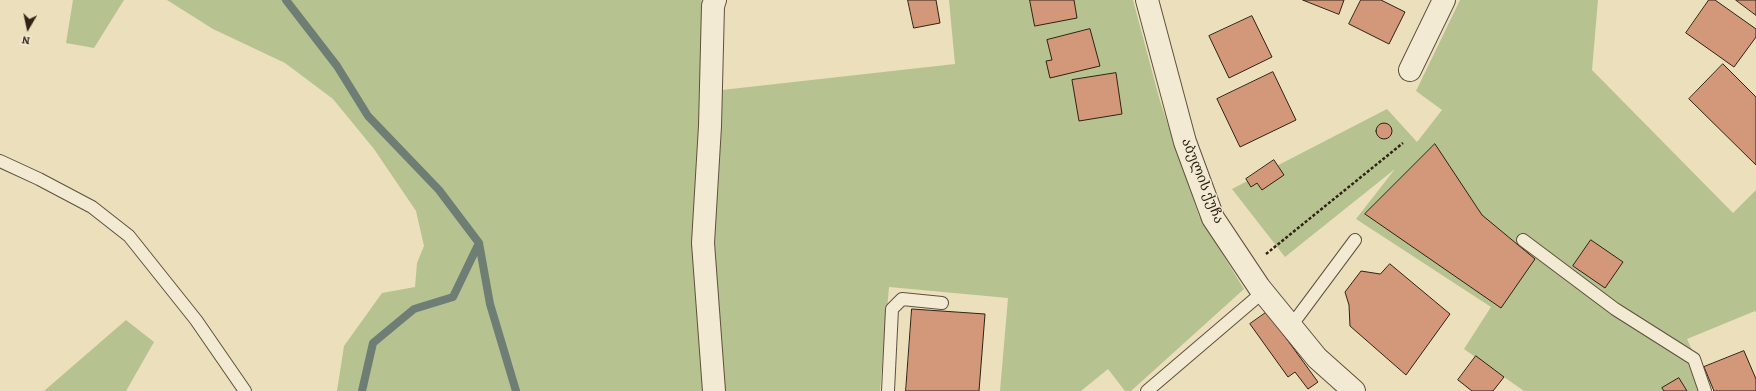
<!DOCTYPE html>
<meta charset="utf-8">
<style>
body{margin:0}
#map{position:relative;width:1756px;height:391px;overflow:hidden;background:#ebdfbc;font-family:Alegreya,serif}
canvas{display:block}
.north{position:absolute;left:8px;top:8px;width:40px;height:40px;-webkit-text-stroke:3px #f2ead3;paint-order:stroke;rotate:189deg;font-size:11px;font-weight:700;line-height:16px;text-align:center;color:#302214}
.north::after{content:'';display:block;margin:auto;width:14px;height:18px;background:#302214;clip-path:polygon(50% 0,100% 100%,50% 72%,0 100%)}
</style>
<div id="map">
<canvas width="1756" height="391"></canvas>
<div class="north">N</div>
</div>
<script>
const ctx = document.querySelector('canvas').getContext('2d');
ctx.lineJoin = 'round';
function fill(path, color) { ctx.fillStyle = color; ctx.fill(path, 'evenodd'); }
function stroke(path, color, width, dash) { ctx.strokeStyle = color; ctx.lineWidth = width; ctx.lineCap = dash ? 'butt' : 'round'; ctx.setLineDash(dash || []); ctx.stroke(path); }
function drawText(font, color, halo, rows, align = 'center') {
  ctx.font = font + ' Alegreya,"Noto Serif Georgian",serif'; ctx.lineWidth = 3; ctx.setLineDash([]); ctx.textBaseline = 'middle'; ctx.strokeStyle = halo; ctx.fillStyle = color; for (const [text, x, y, turn = 0] of rows) {
    ctx.save(); ctx.translate(x, y); ctx.rotate((+turn || 0) * Math.PI / 180); ctx.textAlign = isNaN(turn) ? turn : align; if (halo) ctx.strokeText(text, 0, 0); ctx.fillText(text, 0, 0); ctx.restore();
  }
}
fill(new Path2D(`
 M73,0H124L94,48L66,43Z
 M167,0H701L708,9L710,391H337L344,346L382,293L415,287L417,263L424,246L416,211L374,149L333,99L285,63L213,29Z
 M949,0H1133L1160,101L1199,216L1244,289L1131,391H1125L1108,369L1081,391H1000L1008,298L889,287L880,391H724L710,236L713,91L955,64Z
 M1460,0H1598L1592,70L1733,213L1756,190V313L1755,311L1687,339L1711,391H1524L1464,349L1491,307L1356,219L1395,169L1285,257L1232,189L1387,109L1417,142L1442,110L1416,91Z
 M126,320L154,342L126,391H44Z`), '#b7c291');
stroke(new Path2D(`
 M286,0L337,66L368,116L439,190L479,243L490,304L516,391
 M362,391L373,343L414,309L453,297L479,243`), '#6e7e74', 8);
const building = new Path2D(`
 M908,0H936L940,23L914,28Z
 M1030,0H1074L1077,18L1035,26Z
 M1303,0H1344L1339,14Z
 M1361,0H1381L1405,12L1389,44L1349,24Z
 M1709,0H1715L1756,29V37L1734,67L1686,33Z
 M1736,0H1756V15Z
 M1252,16L1272,57L1229,78L1209,36Z
 M1090,29L1100,66L1050,78L1046,61L1052,60L1047,40Z
 M1723,64L1756,97V165L1689,99Z
 M1273,72L1296,120L1240,147L1217,99Z
 M1116,73L1122,114L1079,121L1072,80Z
 M1376 131a8 8 0 1 1 16 0a8 8 0 1 1-16 0Z
 M1435,144L1482,215L1535,259L1501,308L1365,214Z
 M1274,160L1284,175L1262,190L1257,183L1251,187L1246,179Z
 M1591,240L1623,262L1605,288L1573,266Z
 M1390,264L1450,314L1406,375L1350,326L1349,305L1345,292L1361,271L1380,274Z
 M912,309L985,314L979,391H906Z
 M1267,312L1318,382L1308,389L1295,372L1288,377L1250,324Z
 M1744,351L1756,379V391H1714L1704,367Z
 M1476,356L1504,377L1493,391H1472L1458,380Z
 M1679,378L1687,391H1664L1662,388Z`);
fill(building, '#d39779');
stroke(building, '#302214', 1);
const service = new Path2D(`
 M0,161L39,179L92,207L129,236L196,320L245,391
 M1523,240L1615,309L1694,359L1705,391
 M1291,326L1355,240
 M888,391L892,309L902,299L942,303
 M1147,391L1263,292`);
const minor = new Path2D(`
 M1410,70L1444,0
 M714,391L703,243L710,126L713,6L715,0`);
const tertiary = new Path2D(`
 M1147,0L1185,142L1213,218L1259,287L1317,358L1354,391`);
stroke(service, '#5f513e', 14);
stroke(minor, '#5f513e', 24);
stroke(tertiary, '#5f513e', 24);
stroke(new Path2D(`
 M1266,254L1403,143`), '#302214', 2.5, [3, 2]);
stroke(service, '#f2ead3', 12);
stroke(minor, '#f2ead3', 22);
stroke(tertiary, '#f2ead3', 22);
drawText('14px', '#302214', '#f2ead3', [
 ["აბულის ქუჩა",1202,181,68]
]);
</script>
